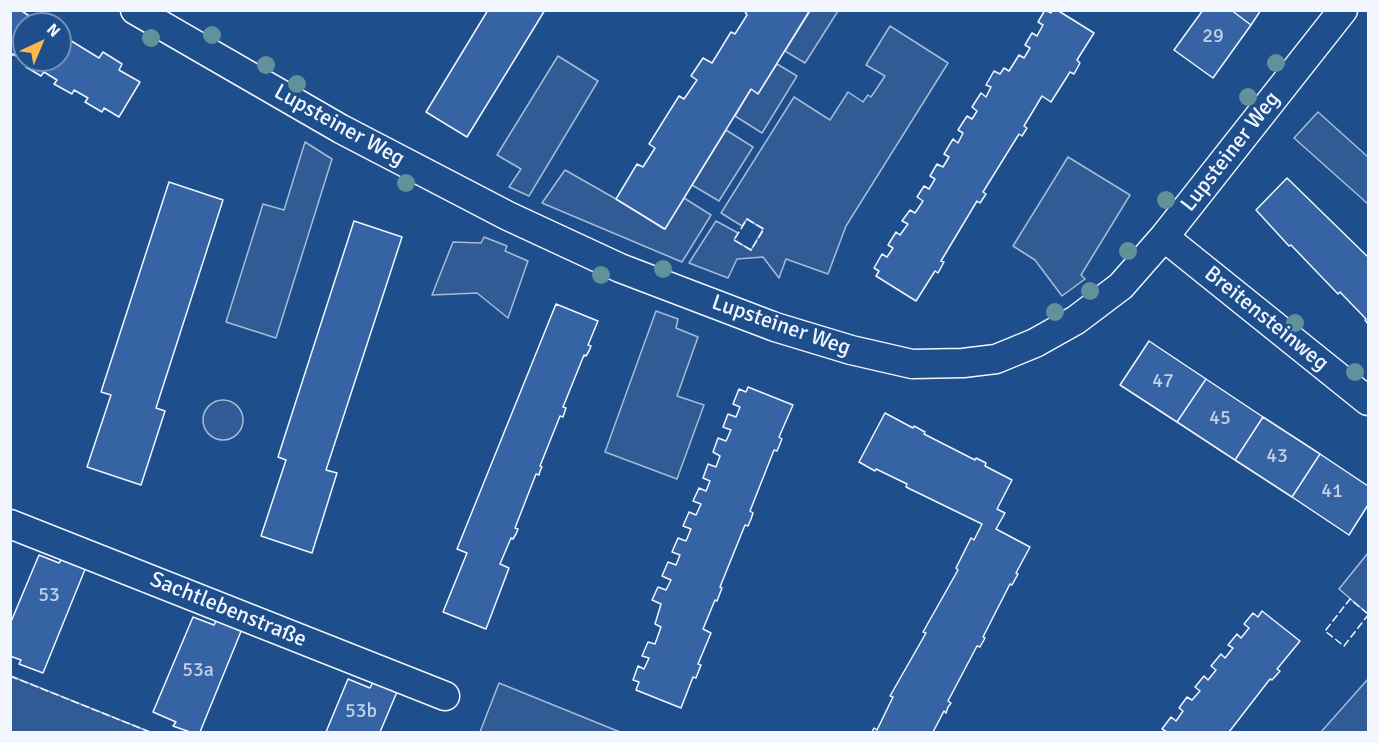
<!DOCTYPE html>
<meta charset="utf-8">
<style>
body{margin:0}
#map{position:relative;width:1379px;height:743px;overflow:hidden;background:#1f4e8c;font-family:Signika,sans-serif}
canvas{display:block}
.frame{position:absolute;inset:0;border:12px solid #f2f6ff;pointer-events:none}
.north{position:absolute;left:12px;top:12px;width:60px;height:60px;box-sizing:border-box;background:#1f4e8c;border:2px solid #7391ba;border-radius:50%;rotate:44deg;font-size:16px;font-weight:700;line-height:24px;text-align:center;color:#f2f6ff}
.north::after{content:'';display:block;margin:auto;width:21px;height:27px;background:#ffb74d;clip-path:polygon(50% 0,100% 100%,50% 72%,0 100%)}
</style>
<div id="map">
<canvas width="1379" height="743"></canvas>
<div class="frame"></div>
<div class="north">N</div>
</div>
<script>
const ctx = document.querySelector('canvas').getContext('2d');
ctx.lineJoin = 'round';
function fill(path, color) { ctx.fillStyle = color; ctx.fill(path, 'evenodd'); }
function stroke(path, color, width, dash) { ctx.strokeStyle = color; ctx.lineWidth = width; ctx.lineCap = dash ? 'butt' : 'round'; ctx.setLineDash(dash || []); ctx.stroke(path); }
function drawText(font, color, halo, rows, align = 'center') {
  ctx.font = font + ' Signika,sans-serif'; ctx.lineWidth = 4.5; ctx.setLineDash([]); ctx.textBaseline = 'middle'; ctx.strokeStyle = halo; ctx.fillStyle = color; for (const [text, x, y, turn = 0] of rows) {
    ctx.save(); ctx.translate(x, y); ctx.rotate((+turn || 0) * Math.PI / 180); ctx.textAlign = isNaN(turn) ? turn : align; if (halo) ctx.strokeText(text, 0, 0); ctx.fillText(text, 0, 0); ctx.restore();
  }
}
const built = new Path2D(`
 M810,11H838L805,63L785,51Z
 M890,26L948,63L846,226L828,274L786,259L779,278L763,257L737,259L728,278L689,263L716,221L738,233L734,240L751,250L763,229L747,219L742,226L721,213L794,97L830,120L848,92L863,102L868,95L871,97L885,76L866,65Z
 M558,56L598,81L529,196L509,187L521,169L497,155Z
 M777,64L797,76L762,133L735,116L751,89L758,93Z
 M1318,112L1368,157V204L1294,138Z
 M726,130L753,147L719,201L692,185Z
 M305,142L332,159L276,338L226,322L263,204L284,210Z
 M1068,157L1130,195L1081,275L1085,279L1062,296L1035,260L1013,246Z
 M565,170L616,199L664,229L684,198L711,215L682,262L542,203Z
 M484,237L507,246L505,251L528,261L508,318L477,293L432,295L453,242L481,243Z
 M656,311L678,319L676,328L698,337L677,396L704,405L677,479L605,452Z
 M203 420a20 20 0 1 1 40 0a20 20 0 1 1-40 0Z
 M1368,553V614L1339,589Z
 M10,676H11L150,732H11Z
 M1368,679V732H1321Z
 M499,683L620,732H480Z`);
fill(built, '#305b95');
stroke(built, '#a8bbd7', 1.5);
const building = new Path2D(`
 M10,10H20L39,22L42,17L54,24H24V60H60V34L99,58L103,52L122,64L119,70L140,82L119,117L104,108L102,112L85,102L88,98L74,90L72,94L54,84L57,80L44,72L41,76L26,67L28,63L13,54L10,58Z
 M488,10H545L467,137L426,112Z
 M744,10H810L758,94L751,89L665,229L616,199L637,164L643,167L655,148L649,144L679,96L684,99L697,80L691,76L703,58L712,63L731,32L735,34L747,15Z
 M1045,10L1051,13L1052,10H1057L1094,33L1077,60L1080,63L1074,74L1070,72L1051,102L1042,96L1024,126L1027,128L1022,136L1019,134L983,192L986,194L980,203L977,201L941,261L944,262L938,273L935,271L916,301L876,276L879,271L874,268L882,254L887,257L893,248L888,245L896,232L900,235L908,224L902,221L910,210L915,213L923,201L917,197L924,186L929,189L935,179L930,176L937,164L943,167L949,157L944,154L953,139L958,143L963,133L958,130L967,116L972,119L977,111L972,107L981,93L986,97L991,87L986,85L994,71L1000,74L1004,68L1009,71L1019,55L1024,58L1030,48L1025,45L1032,33L1037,36L1043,25L1038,22Z
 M1203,10H1231L1251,25L1213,78L1174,50Z
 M1231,10H1261L1251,25Z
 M1287,178L1368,257V324L1365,320L1366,319L1340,292L1338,294L1291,245L1289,246L1256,210Z
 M169,182L223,200L156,408L165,411L141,485L87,467L111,395L101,392Z
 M354,221L402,237L326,470L337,473L312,553L261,536L286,460L278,457Z
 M556,304L598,321L588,345L591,346L589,351L586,356L584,355L563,407L566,408L563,417L560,416L540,466L542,467L540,471L539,475L536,474L515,528L518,529L516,534L513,539L511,538L500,564L509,568L486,629L443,612L467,553L457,549Z
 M1149,341L1206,379L1177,422L1120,385Z
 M1206,379L1263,417L1235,460L1177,422Z
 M748,387L793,405L779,437L782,439L777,451L774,450L750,511L753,513L751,519L748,526L745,525L720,587L722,588L717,601L715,600L703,629L711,633L698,664L701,665L696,678L693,677L681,708L636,690L639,682L633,680L638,666L644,669L649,658L642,656L648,642L655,644L661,627L655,624L661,604L652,600L658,587L666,590L671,580L662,576L668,562L676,565L680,555L672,552L678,538L686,541L691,529L683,526L689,512L696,515L701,504L693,501L699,488L706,491L710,481L703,478L708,464L716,467L720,456L713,452L718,438L726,441L731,430L723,427L728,414L736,417L740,407L733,404L739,389L746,392Z
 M885,413L913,428L914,426L925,432L924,434L975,460L976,458L986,463L985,466L1012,480L997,509L1005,513L996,529L1030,547L1016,573L1018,574L1012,585L1010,584L983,637L985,638L980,647L977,646L948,701L951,703L948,707L946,713L944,711L933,732H872L874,728L877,730L893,697L890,696L926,633L923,632L958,570L956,568L971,538L974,540L982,524L906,487L907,484L876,469L875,471L859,462Z
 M1263,417L1320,454L1292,497L1235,460Z
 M1320,454L1368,486V505L1349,535L1292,497Z
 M39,555L59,563L63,557L86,567L43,673L19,664L21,660L10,656V624Z
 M1262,611L1300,641L1277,669L1280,671L1272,680L1270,679L1229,732H1167L1162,729L1171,717L1176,721L1183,711L1179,708L1187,697L1192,700L1200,691L1195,687L1204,676L1208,680L1216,670L1211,666L1221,654L1225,658L1233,648L1228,645L1237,634L1241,638L1249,628L1244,624L1253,613L1258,617Z
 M193,617L214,625L217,619L242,629L200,732H190L173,726L176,722L153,712Z
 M348,679L370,688L373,682L397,692L380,732H326Z`);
fill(building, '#3563a3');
stroke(building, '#f2f6ff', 1.5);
const minor = new Path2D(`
 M135,10L341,129L508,216L620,268L775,327L851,350L912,364L963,363L996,359L1035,343L1076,320L1121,286L1164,237L1343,10
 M1164,237L1368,401
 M10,524L445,696`);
stroke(minor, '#f2f6ff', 31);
stroke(minor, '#1f4e8c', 28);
stroke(new Path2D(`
 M747,219L764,229L751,250L734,240Z
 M1368,614L1350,599L1325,631L1344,646L1368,615
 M10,676L150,732`), '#f2f6ff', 1.5, [8, 3]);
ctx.fillStyle = '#61919a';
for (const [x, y] of [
 [212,35],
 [151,38],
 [1276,63],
 [266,65],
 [297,84],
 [1248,97],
 [406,183],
 [1166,200],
 [1128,251],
 [663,269],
 [601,275],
 [1090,291],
 [1055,312],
 [1295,323],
 [1355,372]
]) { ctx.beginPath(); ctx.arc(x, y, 9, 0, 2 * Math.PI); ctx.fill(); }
drawText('20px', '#c3d1e8', null, [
 ["29",1213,37],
 ["47",1163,382],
 ["45",1220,419],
 ["43",1277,457],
 ["41",1332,492],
 ["53",49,596],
 ["53a",198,671],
 ["53b",361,712]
]);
drawText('22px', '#f2f6ff', '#1f4e8c', [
 ["Lupsteiner Weg",339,126,29],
 ["Lupsteiner Weg",1231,152,-52],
 ["Breitensteinweg",1266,319,39],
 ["Lupsteiner Weg",781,326,19],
 ["Sachtlebenstraße",228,610,22]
]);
</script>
